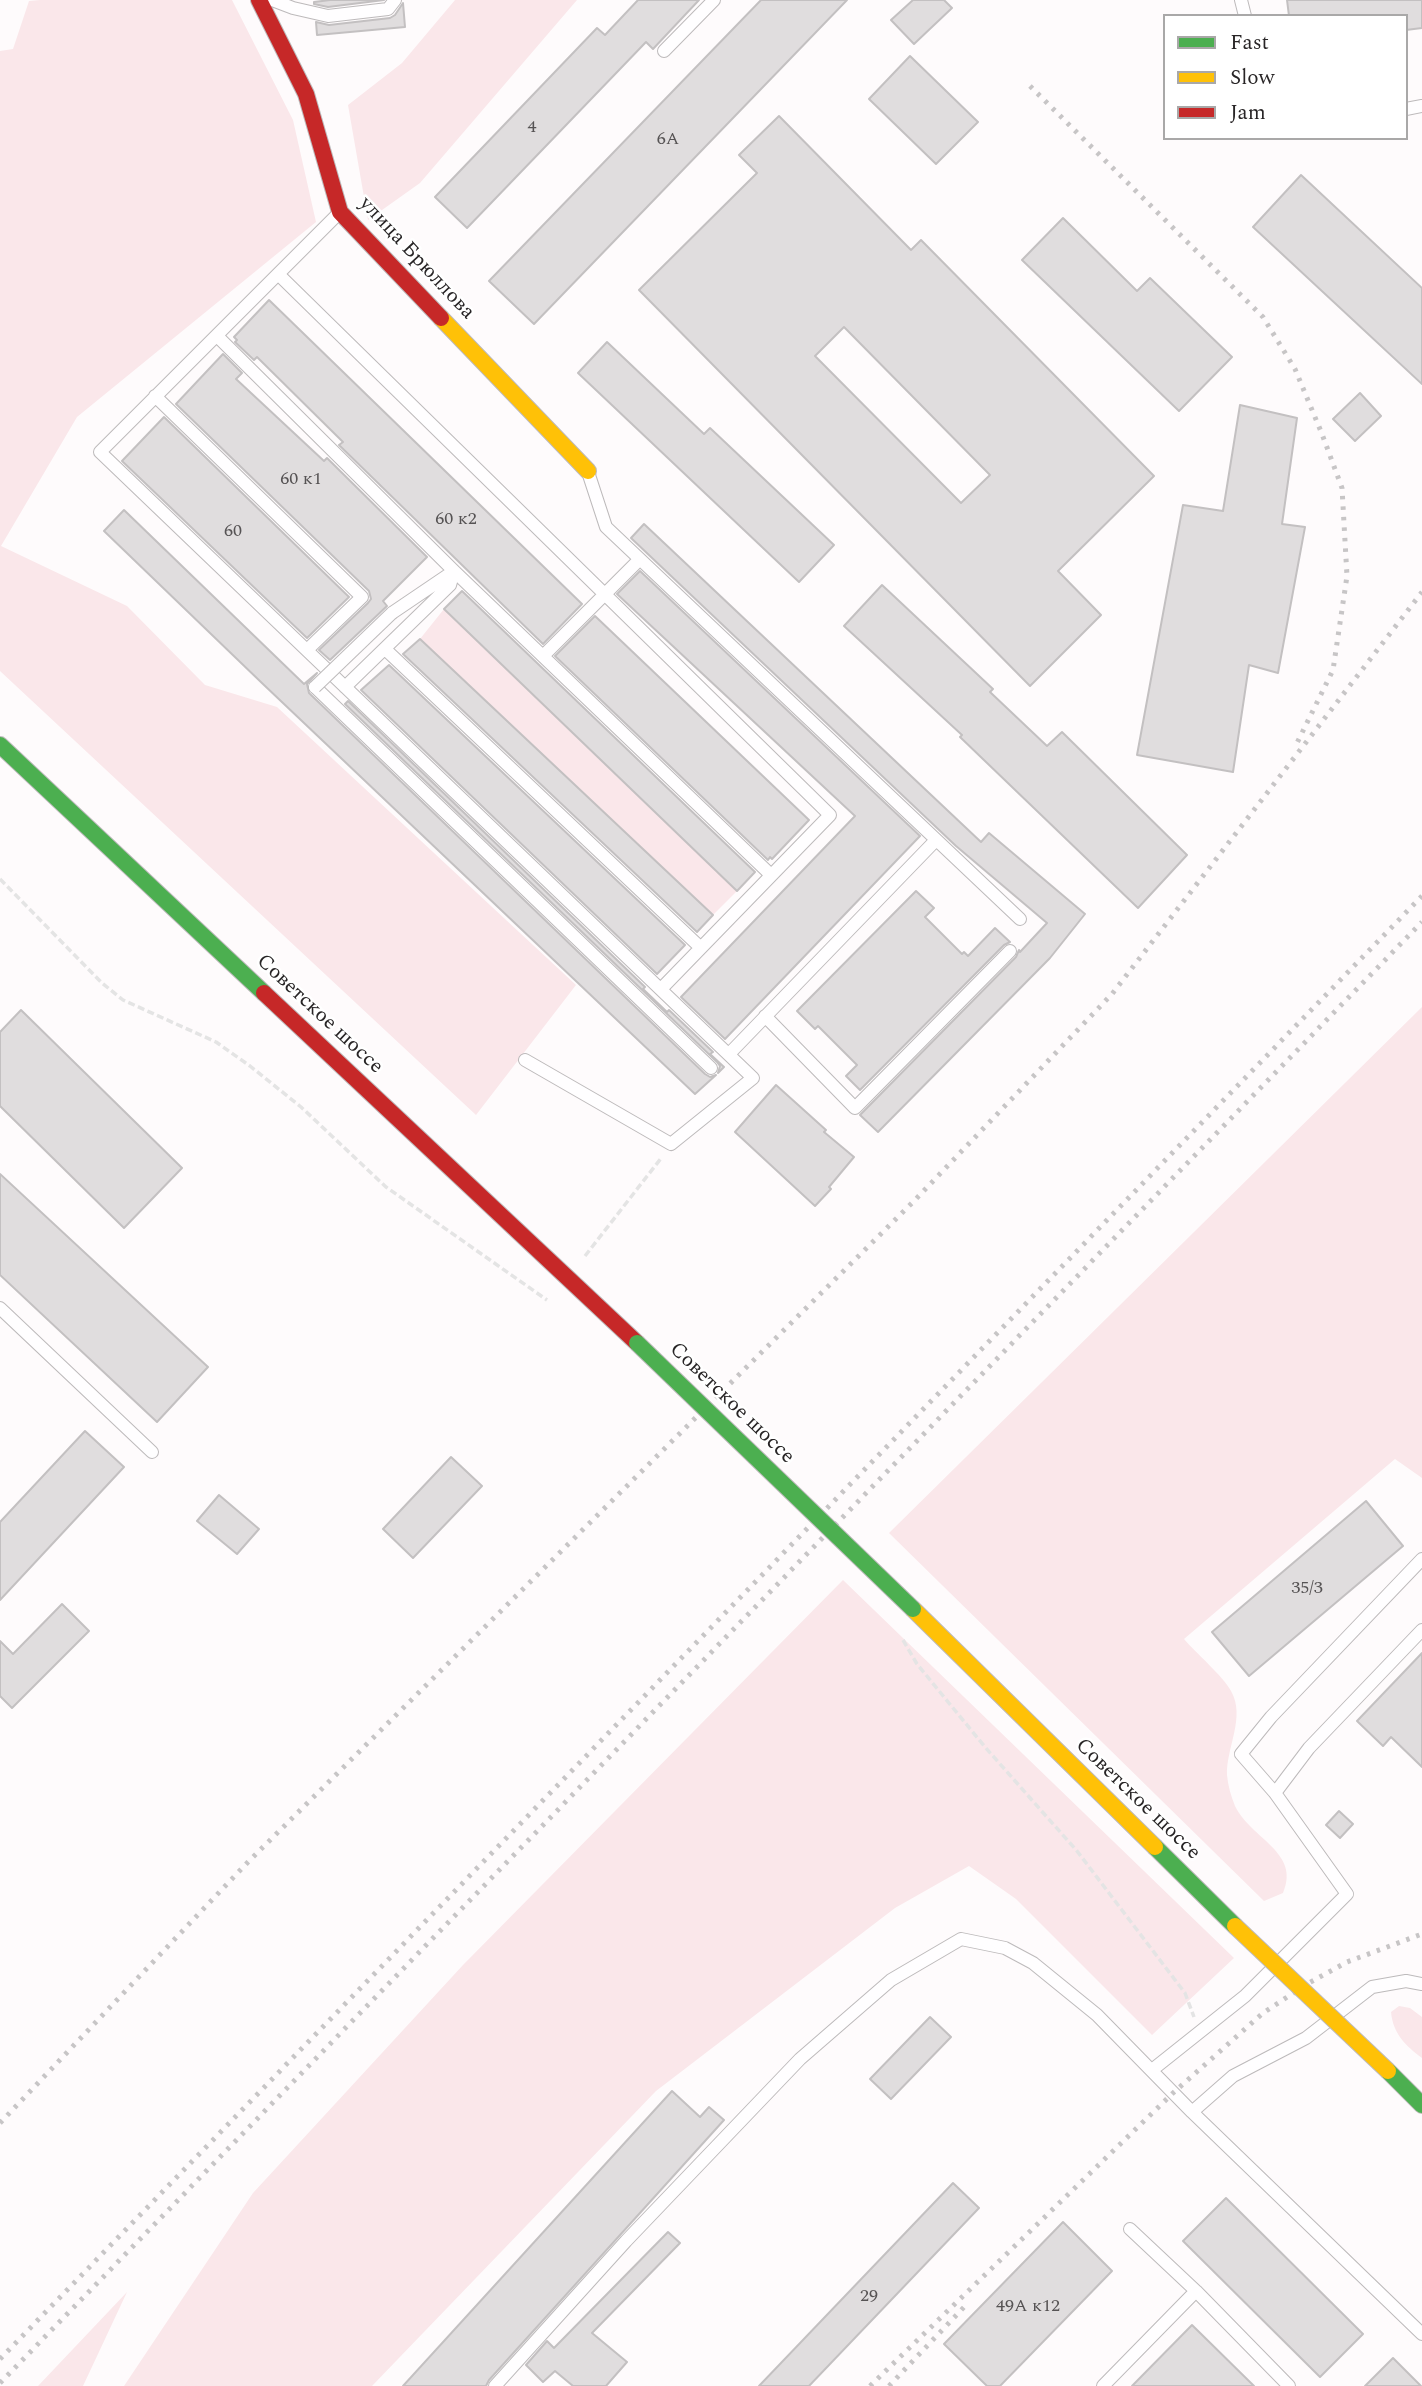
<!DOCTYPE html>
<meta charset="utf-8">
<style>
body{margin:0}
#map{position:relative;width:1422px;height:2386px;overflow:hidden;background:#fefbfc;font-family:Spectral,serif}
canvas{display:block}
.legend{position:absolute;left:1163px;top:14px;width:245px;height:126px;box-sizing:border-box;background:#fff;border:2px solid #a9a8a8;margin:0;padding:9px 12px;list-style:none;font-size:21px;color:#282526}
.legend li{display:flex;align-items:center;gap:14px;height:35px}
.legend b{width:35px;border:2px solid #a9a8a8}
</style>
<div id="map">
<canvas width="1422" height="2386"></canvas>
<ul class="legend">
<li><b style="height:9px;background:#4caf50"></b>Fast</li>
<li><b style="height:9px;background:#ffc107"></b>Slow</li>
<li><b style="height:9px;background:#c62828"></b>Jam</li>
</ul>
</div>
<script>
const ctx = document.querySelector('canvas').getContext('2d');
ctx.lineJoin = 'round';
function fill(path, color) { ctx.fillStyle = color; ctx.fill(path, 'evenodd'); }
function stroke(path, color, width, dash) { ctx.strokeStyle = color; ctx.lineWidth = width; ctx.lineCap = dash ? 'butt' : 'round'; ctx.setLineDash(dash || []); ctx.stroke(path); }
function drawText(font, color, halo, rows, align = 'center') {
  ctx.font = font + ' Spectral,serif'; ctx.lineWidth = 5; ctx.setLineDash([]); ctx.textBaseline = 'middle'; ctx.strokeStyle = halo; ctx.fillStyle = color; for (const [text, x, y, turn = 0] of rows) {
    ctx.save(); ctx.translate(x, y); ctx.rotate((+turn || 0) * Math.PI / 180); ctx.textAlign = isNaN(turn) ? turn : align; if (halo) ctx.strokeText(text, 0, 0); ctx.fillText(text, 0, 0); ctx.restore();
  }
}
fill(new Path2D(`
 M40,0H232L293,120L316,222L77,417L1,546L127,606L205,685L277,707L576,985L476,1115L0,671V51L13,49L29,1Z
 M455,0H577L420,183L368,220L348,105L402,63Z
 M444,609L737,891L713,915L420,639Z
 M1422,1007V1478L1395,1459L1184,1639C1196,1653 1223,1676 1231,1691C1246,1717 1226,1748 1227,1775C1228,1786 1231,1796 1235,1806C1251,1839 1301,1852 1283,1893L1264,1901L889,1533Z
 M843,1580L1234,1958L1152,2035L1016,1899L969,1866L895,1908L656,2091L372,2386H124L253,2193L463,1965Z
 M1399,2006L1410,2008L1422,2017V2058C1406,2046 1393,2034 1391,2012Z
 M127,2292L83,2386H38Z`), '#fae7ea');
const building = new Path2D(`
 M330,0H384L328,7L314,4V2Z
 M638,0H699L653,49L646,42L467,228L435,197L597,28L605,35Z
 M761,0H847L534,324L489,281Z
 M913,0H944L952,8L914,44L891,20Z
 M1287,0H1422V28L1406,30V16H1289Z
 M403,3L405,27L317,35L316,22L329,25L390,18L395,15Z
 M910,56L978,122L936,164L869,99Z
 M779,116L911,250L921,240L1154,476L1058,571L1101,615L1030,686L639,290L757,173L739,155ZM844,327L990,475L961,503L815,356Z
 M1301,175L1422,288V384L1253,227Z
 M1063,218L1137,291L1150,278L1232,357L1179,411L1022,260Z
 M269,300L582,604L543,644L339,445L343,442L257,357L254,360L235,342L237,340L234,337Z
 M607,342L704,434L710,428L834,545L799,582L578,373Z
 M223,354L242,373L236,379L324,461L327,458L427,557L383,601L387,606L330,660L319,650L368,603L371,599L369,591L176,404Z
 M1360,393L1381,416L1355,441L1333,419Z
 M1240,405L1297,418L1282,524L1305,527L1278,673L1249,665L1233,772L1137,755L1183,505L1223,511Z
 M164,417L349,597L307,638L122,461Z
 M124,510L304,684L317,673L307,684L309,693L705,1074L710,1077L716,1075L695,1094L264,685L104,531Z
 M644,524L981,842L989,833L1085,914L1050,958L878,1132L860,1115L1016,957L1019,950L1020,952L1047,923L956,846L631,538Z
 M640,571L920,836L725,1039L681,997L855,816L617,594Z
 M882,585L993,689L990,692L1047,746L1062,732L1187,855L1138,908L960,737L962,735L844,626Z
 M462,591L755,872L737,891L444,609Z
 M595,616L809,820L772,859L770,857L768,860L555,656Z
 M420,639L713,915L697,932L403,654Z
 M389,665L685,945L657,974L361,690Z
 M348,701L645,987L643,989L667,1012L669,1010L713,1052L710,1054L724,1067L718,1073L720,1066L717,1062L345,704Z
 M916,891L934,908L925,917L962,954L964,952L968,956L995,928L1010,942L1004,945L860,1090L846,1076L857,1065L818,1026L815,1029L797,1011Z
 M21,1010L182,1168L124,1228L0,1106V1032Z
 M776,1085L826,1130L824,1132L854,1157L829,1187L831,1189L815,1206L735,1132Z
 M0,1174L208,1367L157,1422L0,1275Z
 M85,1431L124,1467L0,1600V1522Z
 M451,1457L482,1486L413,1558L383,1529Z
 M219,1495L259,1529L237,1554L197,1521Z
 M1366,1501L1403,1546L1249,1676L1212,1632Z
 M62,1604L89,1631L12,1708L0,1696V1641L13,1654Z
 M1422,1653V1767L1391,1737L1383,1746L1357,1721Z
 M1339,1811L1353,1824L1340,1838L1326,1825Z
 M930,2017L951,2037L891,2099L870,2079Z
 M672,2091L700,2117L709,2107L724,2120L489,2380L486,2386H403Z
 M953,2183L979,2208L809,2386H759Z
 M1226,2198L1363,2334L1320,2377L1183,2241Z
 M1063,2222L1112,2271L1000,2386H987L944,2344Z
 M668,2232L680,2243L592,2333L627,2362L606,2386H573L555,2371L543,2382L526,2365L547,2341L554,2348Z
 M1192,2325L1254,2386H1132Z
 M1393,2358L1421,2386H1365Z`);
fill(building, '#e0ddde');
stroke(building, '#c3c0c1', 2);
const lane = new Path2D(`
 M272,0L293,8L328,16L388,9L395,0
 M1241,0L1245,16
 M664,51L714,0
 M1406,109L1422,106
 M340,212L100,452L753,1078L671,1144L525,1060
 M278,274L830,815L661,989
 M217,336L454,571L771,875
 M155,396L362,597L307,650
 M588,472L606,527L1020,919
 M385,649L701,948
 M544,655L639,560
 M315,687L711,1068
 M345,687L450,585L454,571L392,613
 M765,1016L855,1108L1010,951
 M729,1054L936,840
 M0,1308L152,1452
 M1275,1793L1309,1748L1422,1630
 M1152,2070L1245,1996L1347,1894L1275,1793L1241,1754L1271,1717L1422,1559
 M1192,2112L1422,2334
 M1130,2229L1196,2291L1289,2386
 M495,2386L626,2241L800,2059L891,1980L961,1939L1005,1948L1033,1963L1097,2015L1192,2112L1233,2076L1306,2038L1372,1987L1406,1981L1422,1984
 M1103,2386L1196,2291`);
const fast = new Path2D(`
 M0,745L264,993
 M1155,1847L1235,1926
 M1388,2071L1422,2105`);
const slow = new Path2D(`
 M441,318L588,471
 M913,1609L1155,1847`);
const jam = new Path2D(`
 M259,0L306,94L340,212L441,318
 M264,993L637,1343`);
stroke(lane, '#bdbabb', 14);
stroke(fast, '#bdbabb', 18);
stroke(slow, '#bdbabb', 18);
stroke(jam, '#bdbabb', 18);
stroke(new Path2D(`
 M0,879L102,983L123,1000L216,1042L250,1066L301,1107L386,1187L547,1300
 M585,1256L662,1157
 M903,1640L917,1664L985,1747L1077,1851L1185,1993L1194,2017`), '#e4e4e4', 3.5, [7, 3.5]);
stroke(lane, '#fffeff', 12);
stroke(fast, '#4caf50', 16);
stroke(slow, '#ffc107', 16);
stroke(jam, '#c62828', 16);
stroke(new Path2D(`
 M1030,86L1263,317L1295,369L1322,434L1342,488L1347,576L1333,670L1296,745
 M0,2123L248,1862L914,1201L1112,994L1422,592
 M0,2359L1422,896
 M0,2383L1422,922
 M870,2386L1173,2093L1263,2013L1307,1984L1347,1962L1422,1934
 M889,2386L966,2305`), '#c7c5c6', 5, [3.5, 7]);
const laneBridge = new Path2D(`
 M315,687L392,613`);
const fastBridge = new Path2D(`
 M637,1343L913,1609`);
const slowBridge = new Path2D(`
 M1235,1926L1388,2071`);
stroke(laneBridge, '#bdbabb', 14, []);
stroke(fastBridge, '#bdbabb', 18, []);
stroke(slowBridge, '#bdbabb', 18, []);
stroke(laneBridge, '#fffeff', 12);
stroke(fastBridge, '#4caf50', 16);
stroke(slowBridge, '#ffc107', 16);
drawText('18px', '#565354', null, [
 ["4",532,128],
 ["6А",668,140],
 ["60 к1",301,480],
 ["60 к2",456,520],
 ["60",233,532],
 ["35/3",1307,1589],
 ["29",869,2297],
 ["49А к12",1028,2307]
]);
drawText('21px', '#282526', '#fff', [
 ["улица Брюллова",416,259,47],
 ["Советское шоссе",319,1015,43],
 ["Советское шоссе",731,1404,44],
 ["Советское шоссе",1137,1800,44]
]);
</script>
